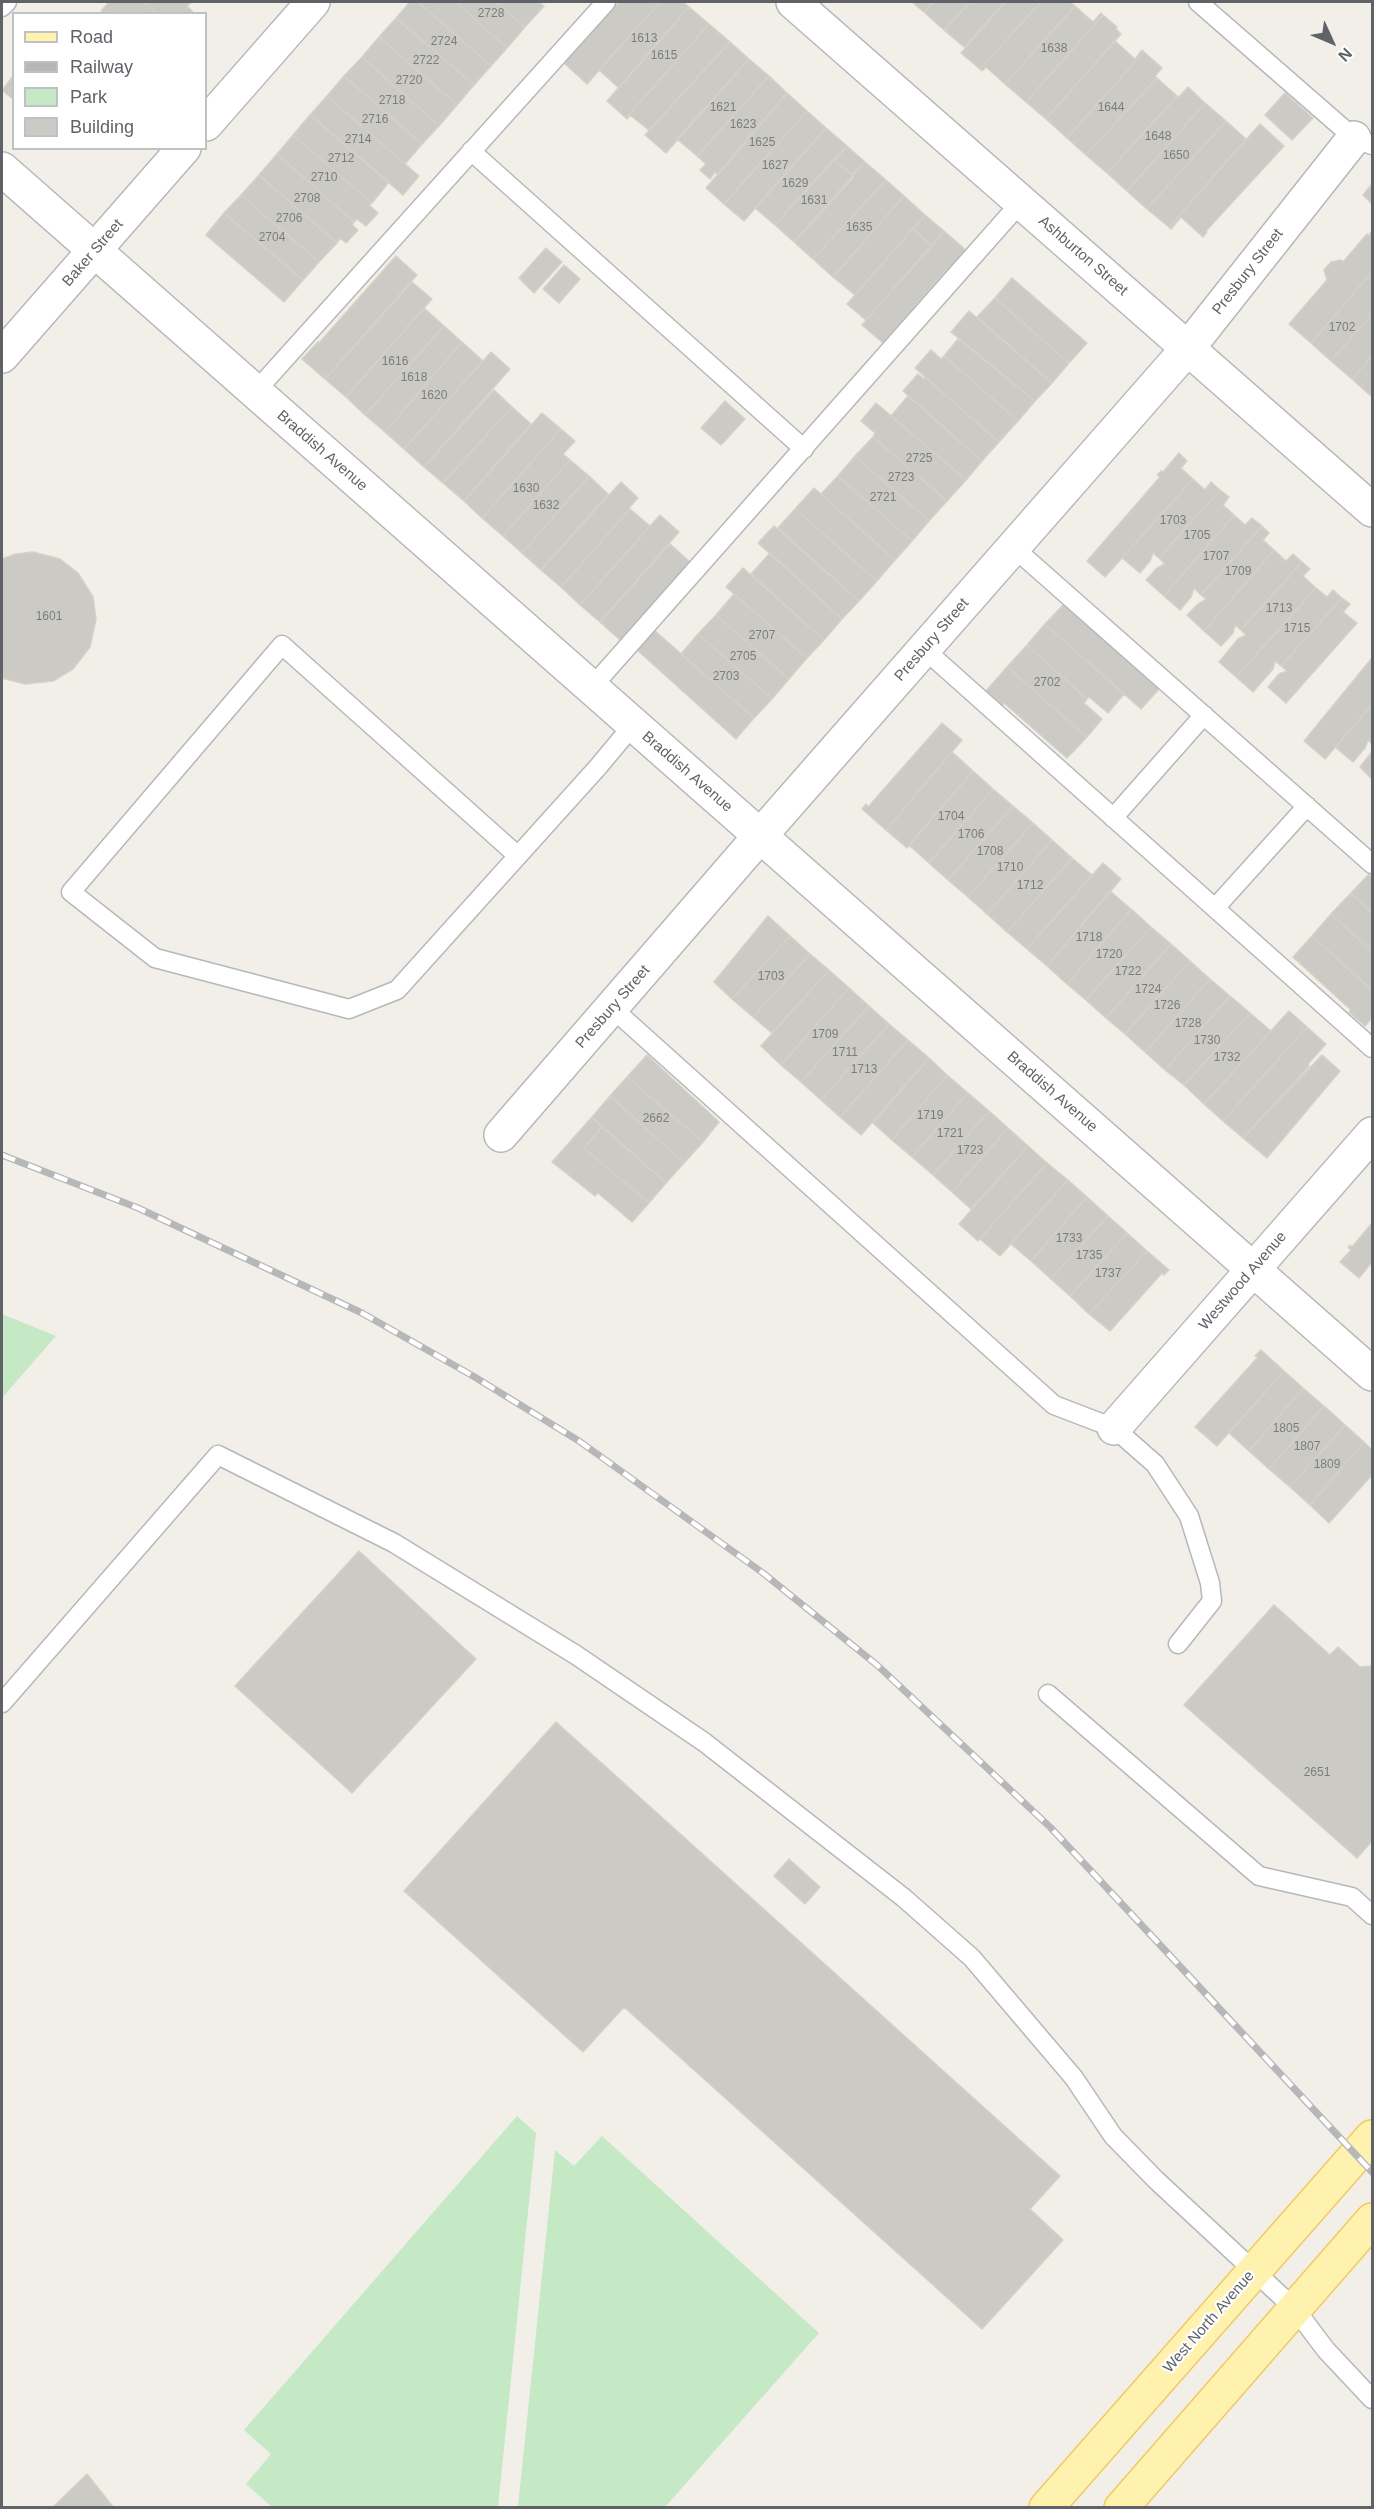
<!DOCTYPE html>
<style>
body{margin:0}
#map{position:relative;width:1374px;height:2509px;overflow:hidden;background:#f1efe8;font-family:Arial,sans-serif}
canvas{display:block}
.frame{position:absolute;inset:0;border:3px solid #5f6368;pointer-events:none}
.legend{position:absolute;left:12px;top:12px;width:195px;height:138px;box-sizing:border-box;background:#fff;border:2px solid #bfc1c3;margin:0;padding:8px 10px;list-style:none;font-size:18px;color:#5f6368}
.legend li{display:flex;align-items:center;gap:12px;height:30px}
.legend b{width:30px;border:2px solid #bfc1c3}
.north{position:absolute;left:1302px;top:12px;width:60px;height:60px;-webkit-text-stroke:4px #fff;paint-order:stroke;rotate:134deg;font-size:16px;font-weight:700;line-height:24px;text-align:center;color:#5f6368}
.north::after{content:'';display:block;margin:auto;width:21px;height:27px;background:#5f6368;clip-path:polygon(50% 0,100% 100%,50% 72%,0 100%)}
</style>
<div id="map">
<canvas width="1374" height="2509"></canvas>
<div class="frame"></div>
<ul class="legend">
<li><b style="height:8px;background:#fff2af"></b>Road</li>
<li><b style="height:8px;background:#b6b7b8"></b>Railway</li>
<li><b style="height:16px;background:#c5e8c5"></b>Park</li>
<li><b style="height:16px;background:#cccac5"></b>Building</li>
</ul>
<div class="north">N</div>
</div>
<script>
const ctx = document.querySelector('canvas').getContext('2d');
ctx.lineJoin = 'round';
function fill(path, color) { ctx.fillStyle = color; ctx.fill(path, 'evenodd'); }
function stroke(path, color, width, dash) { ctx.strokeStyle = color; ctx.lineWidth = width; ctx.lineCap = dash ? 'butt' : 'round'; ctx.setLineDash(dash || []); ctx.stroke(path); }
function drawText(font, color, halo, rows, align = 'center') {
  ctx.font = font + ' Arial,sans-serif'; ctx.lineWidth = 4.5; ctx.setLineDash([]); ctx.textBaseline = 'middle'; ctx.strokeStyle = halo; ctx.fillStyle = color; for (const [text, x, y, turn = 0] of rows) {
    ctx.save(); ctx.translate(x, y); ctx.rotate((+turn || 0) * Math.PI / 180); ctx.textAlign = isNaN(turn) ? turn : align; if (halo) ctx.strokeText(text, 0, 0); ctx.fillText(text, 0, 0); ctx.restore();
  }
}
fill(new Path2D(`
 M2,1314L56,1336L2,1398Z
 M517,2116L536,2133L498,2507H272L246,2484L271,2454L244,2430Z
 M602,2136L819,2333L665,2507H518L555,2150L574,2166Z`), '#c5e8c5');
const building = new Path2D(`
 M109,2H144L158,14H105L101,11Z
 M144,2H192L187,6L195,14H158Z
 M410,2H418L491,66L474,85L396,18Z
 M418,2H456L507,48L491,66Z
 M456,2H496L525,27L507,48Z
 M496,2H538L544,6L525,27Z
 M619,2H660L587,84L564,63Z
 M660,2H683L689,7L619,88L599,70Z
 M912,2H933L924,12Z
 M933,2H970L944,30L924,12Z
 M970,2H1005L964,47L944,30Z
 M1005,2H1041L980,69L961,53Z
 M1041,2H1070L1075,6L1005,84L986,67L982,71L980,69Z
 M1075,6L1093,22L1101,13L1103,15L1026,102L1005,84Z
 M689,7L709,24L626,118L607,101Z
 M1103,15L1117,27L1116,29L1121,34L1046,119L1026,102Z
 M396,18L474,85L457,105L379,37Z
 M709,24L730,42L649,130L630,115L627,119L626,118Z
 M379,37L457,105L439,126L362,57Z
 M1115,41L1135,59L1142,50L1144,52L1067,138L1046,119Z
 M730,42L749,59L666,153L645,135Z
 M1144,52L1162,68L1155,76L1157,78L1086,155L1067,138Z
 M362,57L439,126L422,144L344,76Z
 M749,59L769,76L697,156L677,139Z
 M14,75V100L2,90Z
 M344,76L422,144L405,164L327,96Z
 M769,76L787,93L718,175L715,172L710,179L700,170L706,164L697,156Z
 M1157,78L1177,96L1107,173L1086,155Z
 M1188,87L1205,103L1127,191L1107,173L1177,96L1179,97Z
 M787,93L807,111L724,204L706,188Z
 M1285,93L1313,118L1292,140L1265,115Z
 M327,96L419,176L403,195L310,115Z
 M1205,103L1226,121L1147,209L1127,191Z
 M807,111L826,128L744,221L724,204Z
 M310,115L389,182L372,203L293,135Z
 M1226,121L1246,139L1169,227L1147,209Z
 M1260,124L1284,146L1206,231L1207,232L1203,237L1181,217L1171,229L1169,227Z
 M826,128L847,146L775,225L755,208Z
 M293,135L372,203L369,205L378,213L366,226L357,219L354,222L277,154Z
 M847,146L865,162L852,175L834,159Z
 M277,154L354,222L352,225L358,230L346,243L340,238L337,243L259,175Z
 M834,159L854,177L794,242L775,225Z
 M865,162L886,180L813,259L794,242Z
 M259,175L337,243L319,262L241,195Z
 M886,180L904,196L833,277L813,259Z
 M1372,184V204L1363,195Z
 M241,195L319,262L303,280L224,213Z
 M904,196L925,215L855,295L833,277Z
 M224,213L303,280L284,302L206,235Z
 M925,215L944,231L932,246L913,229Z
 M913,229L932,246L866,320L847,304Z
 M944,231L969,253L951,272L947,269L883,343L862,325Z
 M1372,231V272L1311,343L1289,324L1327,280L1324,270L1331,262L1341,260L1343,262L1367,234L1368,236Z
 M546,248L562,262L534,293L519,278Z
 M396,256L417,275L325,379L302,359L318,342L319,343Z
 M564,265L580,279L559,303L543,289Z
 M1372,272V314L1331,361L1311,343Z
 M1012,278L1087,343L1069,363L995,298Z
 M412,282L432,299L346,397L325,379Z
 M995,298L1069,363L1052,383L977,317Z
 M424,308L444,326L365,415L346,397Z
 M969,311L1052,383L1035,401L951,332Z
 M1372,314V356L1352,379L1331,361Z
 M444,326L462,342L385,432L365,415Z
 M958,339L1035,401L1018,421L944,356Z
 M462,342L483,361L404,449L385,432Z
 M931,350L941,359L944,356L1018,421L999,442L915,368Z
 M491,352L510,369L424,467L404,449Z
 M1372,356V397L1352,379Z
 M918,374L924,379L925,377L999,442L982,461L903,391Z
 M494,390L512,407L443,483L424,467Z
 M908,396L982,461L966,480L891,416Z
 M725,401L745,419L721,445L701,428Z
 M876,403L966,480L947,501L873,437L875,433L861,421Z
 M512,407L531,424L464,501L443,483Z
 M542,413L561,429L482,518L464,501Z
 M561,429L575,441L563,454L570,460L503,536L482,518Z
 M873,437L947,501L929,521L855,456Z
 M1179,453L1187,461L1181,468L1193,479L1105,577L1087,561L1160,477L1157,475L1161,471L1163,472Z
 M855,456L929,521L912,541L838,476Z
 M570,460L589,476L522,553L503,536Z
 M589,476L608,494L541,570L522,553Z
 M838,476L912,541L895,560L821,494Z
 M1193,479L1205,490L1211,482L1220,490L1159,558L1153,553L1150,561L1140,573L1122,558Z
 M621,482L638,498L629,508L630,509L561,587L541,570Z
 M814,488L895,560L877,581L795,509Z
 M1220,490L1229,497L1223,505L1234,515L1164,596L1146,580L1157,568L1165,564L1159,558Z
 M630,509L650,526L580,605L561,587Z
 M795,509L877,581L859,601L778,528Z
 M660,515L679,532L600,622L580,605Z
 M1234,515L1245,525L1252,518L1262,526L1201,595L1194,588L1191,597L1180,610L1164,596Z
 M774,526L859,601L842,619L758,543Z
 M1262,526L1269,533L1263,540L1274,550L1204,631L1187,615L1198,604L1206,599L1201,595Z
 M670,544L691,563L621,641L600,622Z
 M1274,550L1286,561L1293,554L1302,562L1241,630L1235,625L1233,633L1221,646L1204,631Z
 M33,552L60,559L78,573L93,597L96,619L90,647L73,669L53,681L25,684L2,678V559L16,554Z
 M770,553L842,619L824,640L751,574Z
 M1302,562L1310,569L1303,576L1316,588L1236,677L1219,662L1238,639L1246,635L1241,630Z
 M743,568L824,640L807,658L726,587Z
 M1316,588L1327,597L1333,590L1342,598L1281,666L1275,661L1273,669L1253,692L1236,677Z
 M734,594L807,658L789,679L716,615Z
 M1342,598L1350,604L1343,612L1357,623L1286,703L1268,687L1279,674L1287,671L1281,666Z
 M1065,603L1159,689L1141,709L1045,624Z
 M716,615L789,679L772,699L698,634Z
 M1045,624L1124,694L1108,713L1089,697L1087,699L1027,645Z
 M654,630L754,718L736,739L636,649Z
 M698,634L772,699L754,718L681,654Z
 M1027,645L1087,699L1084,703L1102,719L1087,737L1007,667Z
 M1372,658V705L1325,759L1304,741Z
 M1007,667L1087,737L1067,758L1004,703L1002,705L986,691Z
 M1372,705V744L1368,740L1365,748L1353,762L1335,747Z
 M942,723L962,740L886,830L862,809L866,804L868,807Z
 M952,752L973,771L907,848L886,830Z
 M1371,753H1372V779L1360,767Z
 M973,771L993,789L929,863L909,845Z
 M993,789L1013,806L948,880L929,863Z
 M1013,806L1033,823L968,897L948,880Z
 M1033,823L1052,840L987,914L968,897Z
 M1052,840L1072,858L1007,932L987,914Z
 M1072,858L1092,875L1027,949L1007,932Z
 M1103,863L1121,879L1047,966L1027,949Z
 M1369,874L1372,877V913L1351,893Z
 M1110,891L1131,909L1067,984L1047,966Z
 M1351,893L1372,913V951L1331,914Z
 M1131,909L1151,927L1086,1000L1067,984Z
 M1331,914L1372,951V990L1312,936Z
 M768,916L790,936L732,999L714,982Z
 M1151,927L1171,944L1106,1018L1086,1000Z
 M790,936L810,954L753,1017L732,999Z
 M1312,936L1372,990V1018L1365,1026L1349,1012L1351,1010L1293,957Z
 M1171,944L1190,961L1125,1034L1106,1018Z
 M810,954L829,970L772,1033L753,1017Z
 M1190,961L1210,979L1145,1052L1125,1034Z
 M829,970L849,988L781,1065L761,1046Z
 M1210,979L1230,996L1165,1070L1145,1052Z
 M849,988L869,1006L801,1082L781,1065Z
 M1230,996L1250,1013L1184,1085L1165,1070Z
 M869,1006L889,1024L821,1100L801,1082Z
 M1289,1011L1307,1027L1223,1121L1204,1104Z
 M1250,1013L1271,1031L1204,1104L1184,1085Z
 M889,1024L908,1040L840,1117L821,1100Z
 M1307,1027L1326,1044L1308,1064L1309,1066L1243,1138L1223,1121Z
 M908,1040L929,1058L861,1135L840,1117Z
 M647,1055L719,1122L703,1142L627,1077Z
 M1322,1055L1340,1071L1267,1158L1243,1138Z
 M929,1058L947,1075L892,1140L873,1123Z
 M947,1075L968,1093L912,1157L892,1140Z
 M627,1077L703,1142L684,1163L610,1096Z
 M968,1093L989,1111L933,1175L912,1157Z
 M610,1096L684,1163L666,1183L592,1117Z
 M989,1111L1008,1128L952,1192L933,1175Z
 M592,1117L602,1127L584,1148L649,1203L632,1222L598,1193L595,1196L552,1162Z
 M602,1127L666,1183L649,1203L584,1148Z
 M1008,1128L1028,1146L971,1209L952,1192Z
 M1028,1146L1047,1163L978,1241L959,1224Z
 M1047,1163L1068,1180L1000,1256L980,1239Z
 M1068,1180L1087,1197L1031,1261L1011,1244Z
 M1087,1197L1108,1216L1051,1279L1031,1261Z
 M1108,1216L1127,1233L1070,1296L1051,1279Z
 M1372,1223V1262L1359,1278L1340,1262L1351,1250L1348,1247L1350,1245L1352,1247Z
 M1127,1233L1147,1251L1089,1314L1070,1296Z
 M1147,1251L1169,1270L1164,1275L1162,1273L1110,1331L1089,1314Z
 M1261,1350L1284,1371L1217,1446L1195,1427L1258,1357L1255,1356Z
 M1284,1371L1303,1388L1249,1451L1229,1433Z
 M1303,1388L1324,1406L1269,1469L1249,1451Z
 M1324,1406L1345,1425L1290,1487L1269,1469Z
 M1345,1425L1364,1442L1310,1505L1290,1487Z
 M1364,1442L1372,1450V1475L1329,1523L1310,1505Z
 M359,1551L476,1659L352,1793L235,1686Z
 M1274,1605L1330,1655L1338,1647L1360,1667L1372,1666V1841L1357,1858L1184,1705Z
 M556,1722L1060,2176L1030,2209L1063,2240L982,2329L624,2007L583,2052L404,1891Z
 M789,1859L820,1887L805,1904L774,1876Z
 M87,2474L114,2508H52Z`);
fill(building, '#cccac5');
stroke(building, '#d6d1c6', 1.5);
const service = new Path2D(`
 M1198,2L1354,138L1372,145
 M2,7L7,2
 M471,151L804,449
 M255,392L606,2
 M1013,547L1372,864
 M924,649L1372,1048
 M591,688L1022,201
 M1113,818L1204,715
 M518,856L282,645L71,892L155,958L349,1009L397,990L598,767L633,725
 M1215,908L1307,806
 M612,1008L1054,1405L1114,1428L1155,1464L1189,1516L1210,1583L1212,1601L1178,1644
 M1048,1694L1259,1876L1352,1897L1372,1915
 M2,1703L218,1455L394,1543L576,1655L704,1742L904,1898L972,1958L1074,2078L1113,2136L1156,2180L1295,2309L1326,2350L1372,2399`);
const minor = new Path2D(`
 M793,2L1372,510
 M2,169L1372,1374
 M501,1135L760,836L1188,348L1354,138
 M1114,1428L1372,1134`);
const tertiary = new Path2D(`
 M206,124L313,2
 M2,356L184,148`);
const primary = new Path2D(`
 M1046,2508L1372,2137
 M1121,2508L1372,2220`);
stroke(service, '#b5b8bc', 21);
stroke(minor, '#b5b8bc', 36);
stroke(tertiary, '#b5b8bc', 36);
stroke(primary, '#f2c960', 36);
stroke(service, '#fff', 18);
stroke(minor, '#fff', 33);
stroke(tertiary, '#fff', 33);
stroke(primary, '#fff2af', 33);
const rail = new Path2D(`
 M2,1155L138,1208L362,1313L473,1376L579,1441L763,1573L877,1665L1050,1827L1372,2172`);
stroke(rail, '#b6b7b8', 7);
stroke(rail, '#fff', 4.5, [14]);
drawText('12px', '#7a7d7f', null, [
 ["2728",491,14],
 ["1613",644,39],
 ["2724",444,42],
 ["1638",1054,49],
 ["1615",664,56],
 ["2722",426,61],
 ["2720",409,81],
 ["2718",392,101],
 ["1621",723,108],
 ["1644",1111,108],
 ["2716",375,120],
 ["1623",743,125],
 ["1648",1158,137],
 ["2714",358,140],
 ["1625",762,143],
 ["1650",1176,156],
 ["2712",341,159],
 ["1627",775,166],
 ["2710",324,178],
 ["1629",795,184],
 ["2708",307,199],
 ["1631",814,201],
 ["2706",289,219],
 ["1635",859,228],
 ["2704",272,238],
 ["1702",1342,328],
 ["1616",395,362],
 ["1618",414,378],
 ["1620",434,396],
 ["2725",919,459],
 ["2723",901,478],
 ["1630",526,489],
 ["2721",883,498],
 ["1632",546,506],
 ["1703",1173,521],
 ["1705",1197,536],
 ["1707",1216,557],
 ["1709",1238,572],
 ["1713",1279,609],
 ["1601",49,617],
 ["1715",1297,629],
 ["2707",762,636],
 ["2705",743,657],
 ["2703",726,677],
 ["2702",1047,683],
 ["1704",951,817],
 ["1706",971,835],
 ["1708",990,852],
 ["1710",1010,868],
 ["1712",1030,886],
 ["1718",1089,938],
 ["1720",1109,955],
 ["1722",1128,972],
 ["1703",771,977],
 ["1724",1148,990],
 ["1726",1167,1006],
 ["1728",1188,1024],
 ["1709",825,1035],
 ["1730",1207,1041],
 ["1711",845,1053],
 ["1732",1227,1058],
 ["1713",864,1070],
 ["1719",930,1116],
 ["2662",656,1119],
 ["1721",950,1134],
 ["1723",970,1151],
 ["1733",1069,1239],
 ["1735",1089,1256],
 ["1737",1108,1274],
 ["1805",1286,1429],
 ["1807",1307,1447],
 ["1809",1327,1465],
 ["2651",1317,1773]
]);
drawText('15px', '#5f6368', '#fff', [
 ["Baker Street",93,253,-49],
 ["Ashburton Street",1083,256,41],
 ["Presbury Street",1248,272,-52],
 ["Braddish Avenue",322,451,41],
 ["Presbury Street",932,640,-49],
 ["Braddish Avenue",687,772,41],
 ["Presbury Street",613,1007,-49],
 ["Braddish Avenue",1052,1092,41],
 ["Westwood Avenue",1243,1281,-49],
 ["West North Avenue",1209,2322,-49]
]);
</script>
